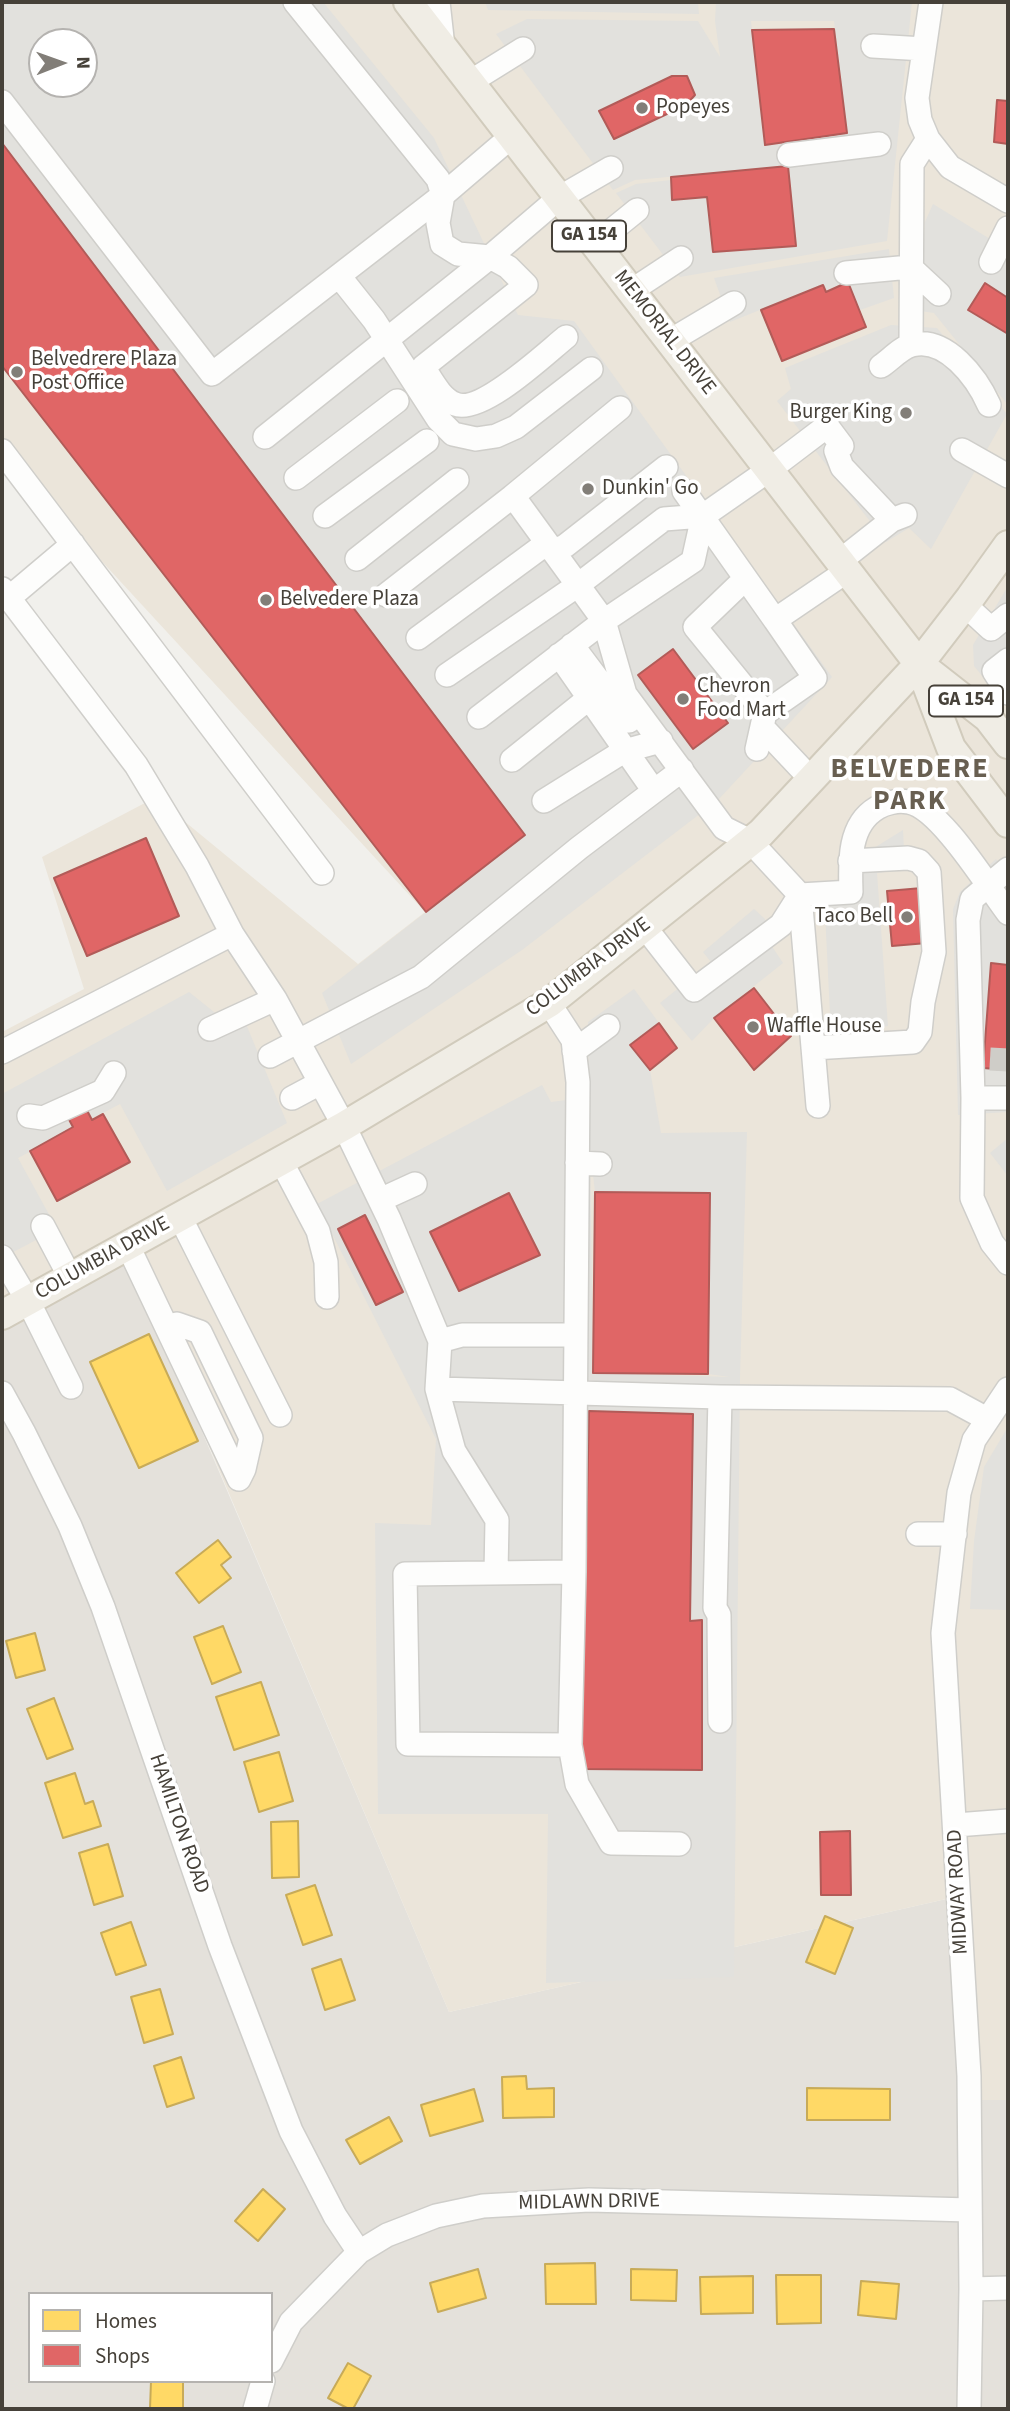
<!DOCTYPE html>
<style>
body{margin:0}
#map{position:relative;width:1010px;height:2411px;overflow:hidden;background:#f1f0ec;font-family:"Source Sans 3",sans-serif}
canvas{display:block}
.frame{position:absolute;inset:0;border:4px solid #464139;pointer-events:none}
.legend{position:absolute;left:28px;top:2292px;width:245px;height:91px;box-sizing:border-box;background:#fff;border:2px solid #b5b3b0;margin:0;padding:9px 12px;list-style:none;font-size:21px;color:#464139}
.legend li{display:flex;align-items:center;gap:14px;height:35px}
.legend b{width:35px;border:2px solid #b5b3b0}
.north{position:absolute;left:28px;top:28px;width:70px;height:70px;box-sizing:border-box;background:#fff;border:2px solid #b5b3b0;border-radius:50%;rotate:89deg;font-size:19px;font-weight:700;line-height:28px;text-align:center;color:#464139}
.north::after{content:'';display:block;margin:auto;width:24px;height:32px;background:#827e78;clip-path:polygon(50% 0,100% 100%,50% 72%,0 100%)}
</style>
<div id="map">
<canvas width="1010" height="2411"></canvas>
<div class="frame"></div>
<ul class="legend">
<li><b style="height:19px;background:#ffd966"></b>Homes</li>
<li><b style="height:19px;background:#e06666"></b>Shops</li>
</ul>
<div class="north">N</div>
</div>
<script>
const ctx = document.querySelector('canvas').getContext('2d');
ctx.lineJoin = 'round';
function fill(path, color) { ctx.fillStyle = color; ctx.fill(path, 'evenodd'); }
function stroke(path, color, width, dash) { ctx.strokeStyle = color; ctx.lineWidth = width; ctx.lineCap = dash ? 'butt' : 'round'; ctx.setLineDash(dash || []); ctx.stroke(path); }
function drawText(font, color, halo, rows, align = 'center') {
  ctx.font = font + ' "Source Sans 3",sans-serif'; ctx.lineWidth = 7; ctx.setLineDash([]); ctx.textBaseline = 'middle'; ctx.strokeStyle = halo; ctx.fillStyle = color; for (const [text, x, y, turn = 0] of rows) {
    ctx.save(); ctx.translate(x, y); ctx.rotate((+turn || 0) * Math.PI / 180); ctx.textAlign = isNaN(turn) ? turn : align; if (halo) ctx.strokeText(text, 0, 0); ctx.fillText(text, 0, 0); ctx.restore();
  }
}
fill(new Path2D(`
 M123,1246L449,2012L955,1897L970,2100H1008V2409H2V1313ZM30,2294H271V2381H30Z`), '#e4e1db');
fill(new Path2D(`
 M2,2H1008V2100H969L955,1897L449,2012L124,1246L2,1313V1032L84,989L42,857L162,794L178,816L358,964L425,912L2,453ZM42,42H84V84H42Z`), '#ebe5da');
fill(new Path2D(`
 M2,2H323L434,138L518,315L574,321L832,677L718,800L522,950L351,1064L322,993L525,835L2,143ZM42,42H84V84H42Z
 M485,2H698L699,14L488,10Z
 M716,2H912L887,241L680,277L616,193L636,184L671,180L672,200L707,197L713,252L795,246L788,166L635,180L613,190L496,34L527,19L698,21L720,57L715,21ZM751,21H834L847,133L765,144Z
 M933,204L1008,250V405L934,313L920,311L925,222Z
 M889,249L894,298L860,310L848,283L826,292L822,285L730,322L714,278Z
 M891,325L937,328L1007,414L931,549L909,528L886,542L777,401L791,389L785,368Z
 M1008,586V707L974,666L973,645Z
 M903,830L905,869L877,873L888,1026L831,1035L825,912L861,848H874Z
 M996,859L1008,876V1112L958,1115L953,909L960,892Z
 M754,909L765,919L771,945L783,963L714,1018L692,1041L660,1003L711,962L703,952Z
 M634,989L659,1023L630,1045L650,1070L661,1133L747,1132L740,1378L734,1977L546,1983L548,1814H378L375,1523L431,1525L436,1439L317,1204L542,1085L551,1102L589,1097L588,1022ZM590,1149L595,1192L710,1193L708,1374L730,1377L593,1373Z
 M189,992L219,1016L239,1007L287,1123L167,1191L120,1104L18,1158L57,1229L2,1258V1094Z
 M1008,1138V1176L990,1153Z
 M1008,1427V1610L970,1609L974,1541L984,1467Z`), '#e2e1dd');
const homes = new Path2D(`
 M149,1334L198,1441L139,1468L90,1362Z
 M218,1540L231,1557L221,1565L231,1578L199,1603L176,1573Z
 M223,1626L241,1672L212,1684L194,1637Z
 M35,1633L45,1670L16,1678L6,1641Z
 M261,1682L279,1735L234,1750L216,1697Z
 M54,1698L73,1749L47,1759L27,1709Z
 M279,1752L293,1801L259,1812L244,1762Z
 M75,1773L85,1804L93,1801L101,1826L63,1838L45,1783Z
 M298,1821L299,1877L272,1878L271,1822Z
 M108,1844L123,1896L94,1905L79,1853Z
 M315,1885L332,1935L303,1945L286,1895Z
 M825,1916L853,1928L835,1974L806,1962Z
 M131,1922L146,1965L116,1975L101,1933Z
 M341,1959L355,2000L325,2010L312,1969Z
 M160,1989L173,2034L144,2043L131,1997Z
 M181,2057L194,2098L167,2107L154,2066Z
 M526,2076L527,2089L554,2088V2117L503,2118L502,2077Z
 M807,2088L890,2089V2120H807Z
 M474,2089L483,2121L430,2136L421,2105Z
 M389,2117L402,2141L360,2164L346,2140Z
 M263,2189L285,2209L258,2241L235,2221Z
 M595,2263L596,2304H546L545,2264Z
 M478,2269L486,2298L438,2312L430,2283Z
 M631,2269L677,2270L676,2301L631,2300Z
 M776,2275H821V2323L777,2324Z
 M753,2276V2313L701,2314L700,2277Z
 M861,2281L899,2284L896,2319L858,2315Z
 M348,2363L371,2376L353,2409H349L328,2398Z
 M151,2381H183V2409H150Z`);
fill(homes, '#ffd966');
stroke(homes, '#c8ab58', 2);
const shops = new Path2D(`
 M834,29L847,133L765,145L752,30Z
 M672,76H687L695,95L686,105L614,139L599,111Z
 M997,100L1008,101V144L994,142Z
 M2,143L525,835L426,912L2,366Z
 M788,166L796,246L713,252L707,197L672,200L671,177Z
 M848,282L866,327L782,361L761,310L823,285L826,292Z
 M985,283L1008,298V334L968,310Z
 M673,649L728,723L693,749L638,675Z
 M146,838L179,916L87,956L54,878Z
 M922,888L927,943L892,946L887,891Z
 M991,963L1008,965V1070L983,1068Z
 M754,988L791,1036L754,1070L714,1018Z
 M659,1023L677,1048L650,1070L630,1045Z
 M78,1093L92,1120L103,1114L130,1162L57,1201L30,1151L73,1127L60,1103Z
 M595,1192L710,1193L708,1374L593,1373Z
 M509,1193L540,1255L459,1291L430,1232Z
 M365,1215L403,1292L376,1305L338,1229Z
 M589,1411L693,1414L690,1621L702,1620V1770L581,1769Z
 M850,1831L851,1895H821L820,1832Z`);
fill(shops, '#e06666');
stroke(shops, '#b25b58', 2);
stroke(new Path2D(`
 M990,1059L1008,1060`), '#cfcdc8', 23, [23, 11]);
const minor = new Path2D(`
 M295,2L438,179L443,195L438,223L442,244L458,254L490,257L508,267L526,285L423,367C432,380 440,398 455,404C481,415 545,354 566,337
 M438,2L443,47
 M931,2L917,98L920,120L928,139L950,167L1008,201
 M873,46L924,49
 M470,82L523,49
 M2,102L212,374L443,195L512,136
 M789,155L879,144
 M595,244L637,210
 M991,262L1008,228
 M846,273L910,267L939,294
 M339,276L374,320L438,419L453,434L476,439L496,436L516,427L591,369
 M631,291L681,258
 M670,341L734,303
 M911,345L912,164L928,139
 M881,366C890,360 902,347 912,345C946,336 977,378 989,405
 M265,437L490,257L559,198L611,168
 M962,450L1008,476
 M2,451L322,873
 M296,478L397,401
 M684,491L775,620L847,571
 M513,496L620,408
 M325,516L427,441
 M553,551L565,546L666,467
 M357,559L457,480
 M840,561L892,520
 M745,579L695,627L765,713
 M2,589L136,765L197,866L232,934L275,999L344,1126L389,1219L440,1341L462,1335H575
 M386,595L513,496L604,621L625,694L724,828L750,841L800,895L851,892C850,863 848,825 877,808C885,803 898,800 908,802C940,807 988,887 1008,913
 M9,598L73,544
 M965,605L991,629L1008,615
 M418,638L547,543
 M572,645L629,721
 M559,655L654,791
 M1008,660L994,671L1008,693
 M447,675L578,585L664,519L703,516L769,470L827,426L842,446L836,451L842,467L892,520L905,515
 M479,717L604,621L693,561L703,516
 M762,727L811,779
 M757,749L765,713L815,678L775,620
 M512,760L588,699
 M544,801L624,751L661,741
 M800,895L818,1106
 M644,926L694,990L781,925L800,895
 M549,1003L573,1040L578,1082L574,1572L570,1745L577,1784L611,1843L679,1844
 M210,1029L275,999
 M813,1048L913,1042L920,1032L923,1002L934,952L929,872L919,861L908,858L850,861
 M574,1051L608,1026
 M2,1052L232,934
 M270,1056L421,977L579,848L682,770
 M292,1098L320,1083
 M973,1098L968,920L972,899L1008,869
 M1008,1098H973L972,1198L992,1243L1008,1263
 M29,1116L43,1118L103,1091L114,1073
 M281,1161L318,1231L326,1262L327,1297
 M577,1163L600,1164
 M380,1200L415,1184
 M180,1217L280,1415
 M43,1226L70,1277
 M128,1246L167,1328L177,1324L200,1332L251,1438L244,1469L239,1479
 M2,1257L28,1301L71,1387
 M167,1328L239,1479
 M440,1341L437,1389L720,1397L950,1399L987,1419
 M437,1389L454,1451L497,1520L496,1573
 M2,1393L24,1433L70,1526L103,1607L220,1946L291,2131L335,2216L359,2252
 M720,1397L715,1608L719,1615L720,1721
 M918,1534H955
 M570,1745L408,1744L405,1574L574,1572
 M956,1825L1008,1821
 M971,2289L1008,2288
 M271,2361L291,2322L359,2252L387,2235L436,2216L483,2206L589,2200L970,2210
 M255,2409L263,2381
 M969,2409L971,2289L969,2076L943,1633L959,1493L974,1440L1008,1389`);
const major = new Path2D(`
 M408,2L919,664L988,718L1008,744
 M919,664L951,748L1008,823
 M2,1315L344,1126L549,1003L761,833L919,664L970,598L1008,545`);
stroke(minor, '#cfceca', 26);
stroke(major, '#d1cbbc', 32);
stroke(minor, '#fdfdfc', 23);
stroke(major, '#f0ede5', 28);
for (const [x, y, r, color] of [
 [642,108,7,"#827e78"],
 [17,372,7,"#827e78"],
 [906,413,7,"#827e78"],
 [588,489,7,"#827e78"],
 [266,600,7,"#827e78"],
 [683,699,7,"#827e78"],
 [907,917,7,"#827e78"],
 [753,1027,7,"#827e78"]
]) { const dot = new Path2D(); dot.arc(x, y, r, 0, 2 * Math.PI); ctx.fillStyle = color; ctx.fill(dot); stroke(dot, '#fff', 2.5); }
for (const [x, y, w] of [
 [589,236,74],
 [966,701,74]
]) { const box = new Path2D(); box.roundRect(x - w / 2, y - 15.5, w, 31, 5); ctx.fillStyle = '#fff'; ctx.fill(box); stroke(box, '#464139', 2); }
drawText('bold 19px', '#464139', null, [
 ["GA 154",589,236],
 ["GA 154",966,701]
]);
drawText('21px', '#464139', '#fff', [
 ["Popeyes",656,108],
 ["Belvedrere Plaza",31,360],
 ["Post Office",31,384],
 ["Burger King",892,413,"right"],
 ["Dunkin' Go",602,489],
 ["Belvedere Plaza",280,600],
 ["Chevron",697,687],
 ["Food Mart",697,711],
 ["Taco Bell",893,917,"right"],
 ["Waffle House",767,1027]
], 'left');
drawText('21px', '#464139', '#fff', [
 ["MEMORIAL DRIVE",664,333,52],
 ["COLUMBIA DRIVE",589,968,-37],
 ["COLUMBIA DRIVE",103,1259,-29],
 ["HAMILTON ROAD",178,1824,71],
 ["MIDWAY ROAD",959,1892,-93],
 ["MIDLAWN DRIVE",589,2203,-1]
]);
ctx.letterSpacing = '2px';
drawText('bold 28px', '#685f51', '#fff', [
 ["BELVEDERE",910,771],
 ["PARK",910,803]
]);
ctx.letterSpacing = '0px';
</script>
